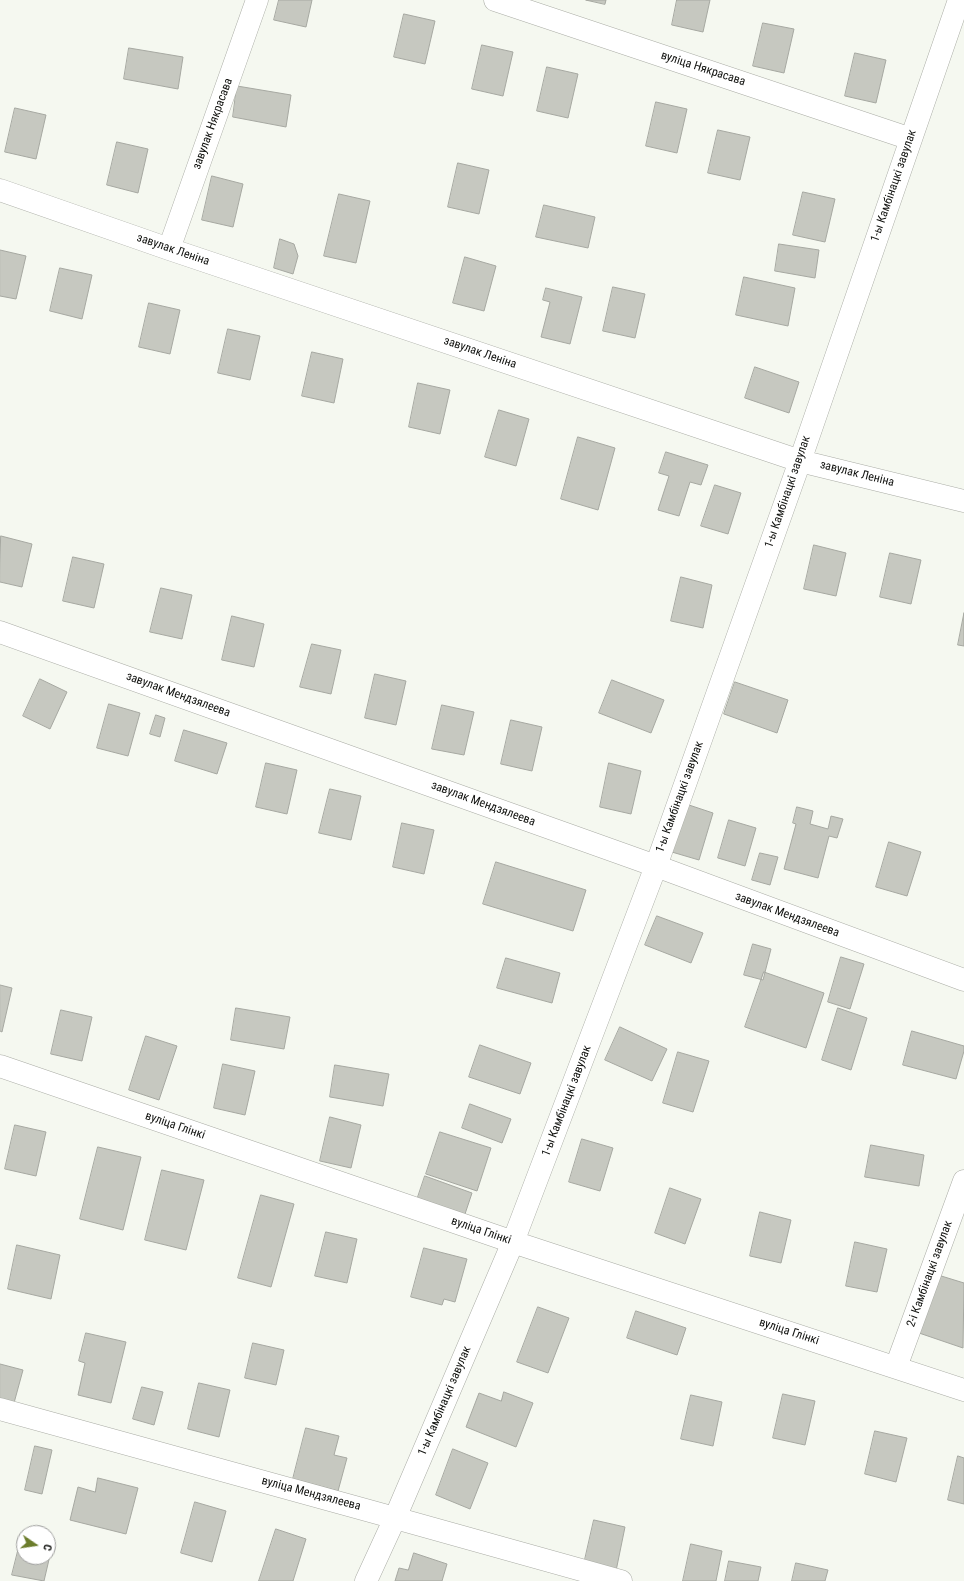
<!DOCTYPE html>
<meta charset="utf-8">
<style>
body{margin:0}
#map{position:relative;width:964px;height:1581px;overflow:hidden;background:#f5f8f0;font-family:"Roboto Condensed",sans-serif}
canvas{display:block}
.north{position:absolute;left:16px;top:1525px;width:40px;height:40px;box-sizing:border-box;background:#fff;border:1px solid #9f9f9e;border-radius:50%;rotate:103deg;font-size:11px;font-weight:700;line-height:16px;text-align:center;color:#0f100d}
.north::after{content:'';display:block;margin:auto;width:14px;height:18px;background:#6b7c2b;clip-path:polygon(50% 0,100% 100%,50% 72%,0 100%)}
</style>
<div id="map">
<canvas width="964" height="1581"></canvas>
<div class="north">С</div>
</div>
<script>
const ctx = document.querySelector('canvas').getContext('2d');
ctx.lineJoin = 'round';
function fill(path, color) { ctx.fillStyle = color; ctx.fill(path, 'evenodd'); }
function stroke(path, color, width, dash) { ctx.strokeStyle = color; ctx.lineWidth = width; ctx.lineCap = dash ? 'butt' : 'round'; ctx.setLineDash(dash || []); ctx.stroke(path); }
function drawText(font, color, halo, rows, align = 'center') {
  ctx.font = font + ' "Roboto Condensed",sans-serif'; ctx.lineWidth = 4; ctx.setLineDash([]); ctx.textBaseline = 'middle'; ctx.strokeStyle = halo; ctx.fillStyle = color; for (const [text, x, y, turn = 0] of rows) {
    ctx.save(); ctx.translate(x, y); ctx.rotate((+turn || 0) * Math.PI / 180); ctx.textAlign = isNaN(turn) ? turn : align; if (halo) ctx.strokeText(text, 0, 0); ctx.fillText(text, 0, 0); ctx.restore();
  }
}
const building = new Path2D(`
 M279,0H312L306,27L274,20Z
 M586,0H606L605,4Z
 M677,0H710L703,32L672,25Z
 M404,14L435,21L425,64L394,57Z
 M763,23L794,29L784,73L753,66Z
 M482,45L513,52L503,96L472,89Z
 M129,48L183,57L178,89L124,79Z
 M855,53L886,60L876,103L845,96Z
 M547,67L578,74L568,118L537,111Z
 M237,86L291,95L286,127L233,117Z
 M656,102L687,109L677,153L646,146Z
 M15,108L46,115L36,159L5,152Z
 M718,130L750,137L740,180L708,173Z
 M117,142L148,149L138,193L107,185Z
 M458,163L489,170L479,214L448,207Z
 M212,176L243,184L233,227L202,220Z
 M803,192L835,199L825,242L793,235Z
 M339,194L370,201L356,263L324,256Z
 M544,205L595,217L588,248L536,237Z
 M280,239L294,244L298,256L293,274L274,268Z
 M779,244L819,250L815,278L775,271Z
 M0,250L26,256L16,299L0,296Z
 M465,257L496,266L484,311L453,303Z
 M60,268L92,275L82,319L50,311Z
 M744,277L795,288L788,326L736,315Z
 M613,287L645,294L635,338L603,331Z
 M546,288L582,297L570,344L541,337L550,302L543,300Z
 M149,303L180,310L170,354L139,347Z
 M228,329L260,336L250,380L218,373Z
 M312,352L343,359L334,403L302,396Z
 M755,367L799,382L789,413L745,398Z
 M418,383L450,390L440,434L409,427Z
 M499,410L529,419L516,466L485,457Z
 M578,437L615,448L598,510L561,499Z
 M666,452L708,465L701,485L690,482L679,516L658,510L669,476L659,473Z
 M715,485L741,493L728,534L701,526Z
 M1,536L32,544L22,587L0,582Z
 M814,545L846,553L836,596L804,589Z
 M890,553L921,560L911,604L880,597Z
 M73,557L104,564L94,608L63,601Z
 M681,577L712,585L703,628L671,621Z
 M161,588L192,595L182,639L150,632Z
 M964,613V646L958,645Z
 M232,616L264,624L254,667L222,660Z
 M312,644L341,650L331,694L300,687Z
 M375,674L406,681L396,725L365,718Z
 M40,679L67,692L50,729L23,716Z
 M612,680L664,700L651,733L599,713Z
 M735,682L788,700L777,733L724,714Z
 M109,704L140,713L128,756L97,748Z
 M442,705L474,712L464,755L432,749Z
 M156,715L165,718L160,737L150,734Z
 M511,720L542,727L532,771L501,764Z
 M184,730L227,743L217,774L175,761Z
 M266,763L297,770L287,814L256,807Z
 M609,763L641,771L631,814L600,807Z
 M330,789L361,796L351,840L319,833Z
 M680,802L713,813L699,860L665,850Z
 M797,807L813,811L810,824L828,829L831,816L843,819L837,838L829,836L818,878L784,869L796,824L793,823Z
 M729,820L756,828L745,866L718,858Z
 M402,823L434,830L424,874L393,867Z
 M889,842L921,852L907,896L876,887Z
 M760,853L778,857L770,885L752,880Z
 M496,862L586,890L573,931L483,904Z
 M657,916L703,933L691,963L645,945Z
 M753,944L771,949L763,980L744,975Z
 M841,957L864,964L850,1009L828,1002Z
 M506,958L560,973L552,1003L497,988Z
 M764,972L824,993L806,1048L745,1027Z
 M0,985L12,988L2,1032L0,1031Z
 M236,1008L290,1017L284,1049L231,1040Z
 M838,1008L867,1018L851,1070L822,1060Z
 M61,1010L92,1017L82,1061L51,1054Z
 M620,1027L667,1049L652,1081L605,1060Z
 M912,1031L964,1046V1051L956,1079L903,1065Z
 M146,1036L177,1046L159,1100L129,1090Z
 M480,1045L531,1063L520,1094L469,1077Z
 M678,1052L709,1061L693,1112L663,1103Z
 M223,1064L255,1071L245,1115L214,1108Z
 M335,1065L389,1074L383,1106L330,1097Z
 M470,1104L511,1119L502,1143L462,1128Z
 M330,1117L361,1125L351,1168L320,1161Z
 M15,1125L46,1132L36,1176L5,1169Z
 M440,1132L491,1148L477,1191L426,1174Z
 M582,1139L613,1148L600,1191L569,1182Z
 M871,1145L924,1155L919,1186L865,1177Z
 M98,1147L141,1157L123,1230L80,1219Z
 M162,1170L204,1180L186,1250L145,1240Z
 M425,1176L472,1193L464,1217L417,1200Z
 M670,1188L701,1199L685,1244L655,1233Z
 M261,1195L294,1204L271,1287L238,1278Z
 M760,1212L791,1220L781,1263L750,1256Z
 M326,1232L357,1239L347,1283L315,1276Z
 M855,1242L887,1249L877,1292L846,1286Z
 M17,1245L60,1255L51,1299L8,1289Z
 M424,1248L467,1259L455,1302L444,1299L442,1305L411,1297Z
 M938,1275L964,1283L963,1348L919,1333Z
 M538,1307L569,1318L548,1373L517,1362Z
 M636,1311L686,1328L677,1355L627,1338Z
 M86,1333L126,1342L111,1403L78,1395L85,1363L79,1361Z
 M253,1343L284,1350L276,1385L245,1378Z
 M0,1364L23,1370L14,1403L0,1399Z
 M199,1383L230,1390L219,1437L188,1429Z
 M142,1387L163,1392L154,1425L133,1419Z
 M504,1392L533,1403L516,1447L466,1427L479,1393L501,1401Z
 M783,1394L815,1401L805,1445L773,1438Z
 M691,1395L722,1402L713,1446L681,1439Z
 M306,1428L339,1436L334,1455L347,1458L338,1491L293,1479Z
 M875,1431L907,1438L896,1482L865,1474Z
 M35,1446L52,1450L42,1494L25,1490Z
 M453,1449L488,1463L470,1509L436,1495Z
 M958,1456L964,1458V1504L948,1500Z
 M98,1478L138,1488L126,1534L70,1520L78,1487L95,1492Z
 M195,1502L226,1511L212,1562L181,1553Z
 M594,1520L625,1527L616,1571L584,1564Z
 M276,1529L306,1539L293,1581H259Z
 M23,1531L30,1533H24V1557H48V1537L54,1538L44,1581L12,1575Z
 M691,1544L722,1551L716,1581H683Z
 M414,1553L447,1564L442,1581H395L399,1568L408,1570Z
 M729,1561L761,1567L758,1581H725Z
 M796,1563L828,1570L825,1581H792Z`);
fill(building, '#c6c8c0');
stroke(building, '#a6a8a1', 1);
const street = new Path2D(`
 M495,0L911,139
 M0,190L169,249L800,461L964,501
 M169,249L257,0
 M0,632L656,866L964,980
 M0,1066L513,1242L964,1390
 M896,1367L964,1181
 M0,1409L395,1518L621,1581
 M366,1581L395,1518L513,1242L656,866L800,461L959,0`);
stroke(street, '#aaaca5', 23);
stroke(street, '#fff', 22);
drawText('12px', '#0f100d', '#fff', [
 ["вуліца Някрасава",703,69,18],
 ["завулак Някрасава",213,124,-70],
 ["1-ы Камбінацкі завулак",894,186,-71],
 ["завулак Леніна",173,250,19],
 ["завулак Леніна",480,353,19],
 ["завулак Леніна",857,474,14],
 ["1-ы Камбінацкі завулак",788,492,-71],
 ["завулак Мендзялеева",178,695,20],
 ["1-ы Камбінацкі завулак",680,797,-70],
 ["завулак Мендзялеева",483,804,20],
 ["завулак Мендзялеева",787,915,20],
 ["1-ы Камбінацкі завулак",567,1101,-69],
 ["вуліца Глінкі",175,1126,19],
 ["вуліца Глінкі",481,1231,19],
 ["2-і Камбінацкі завулак",930,1274,-70],
 ["вуліца Глінкі",789,1332,18],
 ["1-ы Камбінацкі завулак",445,1401,-67],
 ["вуліца Мендзялеева",311,1494,15]
]);
</script>
